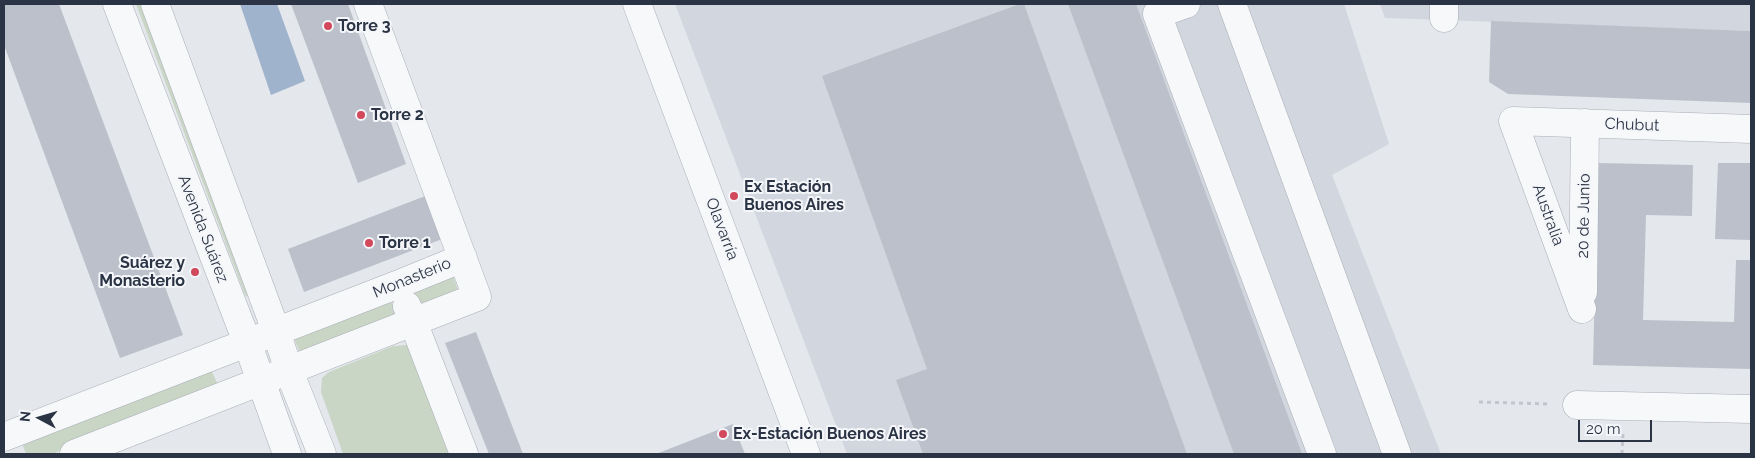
<!DOCTYPE html>
<meta charset="utf-8">
<style>
body{margin:0}
#map{position:relative;width:1755px;height:458px;overflow:hidden;background:#e4e7ec;font-family:Raleway,sans-serif}
canvas{display:block}
.frame{position:absolute;inset:0;border:5px solid #2b3445;pointer-events:none}
.north{position:absolute;left:15px;top:393px;width:50px;height:50px;-webkit-text-stroke:4px #f4f6f9;paint-order:stroke;rotate:276deg;font-size:14px;font-weight:700;line-height:20px;text-align:center;color:#2b3445}
.north::after{content:'';display:block;margin:auto;width:18px;height:22px;background:#2b3445;clip-path:polygon(50% 0,100% 100%,50% 72%,0 100%)}
.scale{position:absolute;left:1578px;top:420px;width:74px;height:22px;box-sizing:border-box;border:2px solid #2b3445;border-top:0;padding-left:6px;font-size:15px;line-height:18px;white-space:nowrap;color:#2b3445;-webkit-text-stroke:4px #f4f6f9;paint-order:stroke}
</style>
<div id="map">
<canvas width="1755" height="458"></canvas>
<div class="frame"></div>
<div class="north">N</div>
<div class="scale">20 m</div>
</div>
<script>
const ctx = document.querySelector('canvas').getContext('2d');
ctx.lineJoin = 'round';
function fill(path, color) { ctx.fillStyle = color; ctx.fill(path, 'evenodd'); }
function stroke(path, color, width, dash) { ctx.strokeStyle = color; ctx.lineWidth = width; ctx.lineCap = dash ? 'butt' : 'round'; ctx.setLineDash(dash || []); ctx.stroke(path); }
function drawText(font, color, halo, rows, align = 'center') {
  ctx.font = font + ' Raleway,sans-serif'; ctx.lineWidth = 4; ctx.setLineDash([]); ctx.textBaseline = 'middle'; ctx.strokeStyle = halo; ctx.fillStyle = color; for (const [text, x, y, turn = 0] of rows) {
    ctx.save(); ctx.translate(x, y); ctx.rotate((+turn || 0) * Math.PI / 180); ctx.textAlign = isNaN(turn) ? turn : align; if (halo) ctx.strokeText(text, 0, 0); ctx.fillText(text, 0, 0); ctx.restore();
  }
}
fill(new Path2D(`
 M675,4H1344L1389,144L1332,175L1441,454H847Z
 M1380,4H1751V31L1385,18Z`), '#d2d6de');
fill(new Path2D(`
 M136,4H144L248,297L245,295Z
 M453,276L459,292L417,309L411,293Z
 M391,301L398,320L301,355L293,336Z
 M407,345L413,349L456,454H343L321,392L322,378L329,372L393,346Z
 M211,370L221,391L52,454H26L22,443Z`), '#c9d6c5');
fill(new Path2D(`
 M240,4H277L305,81L271,95Z`), '#9fb4cc');
fill(new Path2D(`
 M4,4H59L183,335L120,358L4,45Z
 M291,4H348L406,164L358,183Z
 M1020,4H1024L1187,454H923L896,380L927,369L822,76Z
 M1068,4H1136L1302,454H1234Z
 M1491,21L1751,31V103L1508,94L1489,82Z
 M1598,163L1693,165L1692,216L1646,215L1643,320L1734,322L1736,260H1751V369L1593,365Z
 M1718,163H1751V240L1715,239Z
 M433,193L450,236L304,292L288,249Z
 M476,332L523,454H489L445,343Z
 M733,424L745,454H656Z`), '#bbc0ca');
const minor = new Path2D(`
 M117,4L247,342L287,454
 M155,4L276,331L289,371L322,454
 M637,4L806,454
 M1186,4L1157,14L1322,454
 M1232,4L1397,454
 M1444,18V4
 M1583,292L1585,123
 M407,306L464,454
 M1582,309L1513,121L1751,129
 M1577,405L1751,409
 M4,437L399,284L463,258
 M74,454L477,297L368,4`);
stroke(minor, '#a9aeb7', 29);
stroke(new Path2D(`
 M1479,402L1551,404
 M1622,454L1623,432`), '#c2c5cb', 3, [4, 4]);
stroke(minor, '#f7f8fa', 28);
for (const [x, y, r, color] of [
 [328,26,5,"#d1495b"],
 [361,115,5,"#d1495b"],
 [734,196,5,"#d1495b"],
 [369,243,5,"#d1495b"],
 [195,272,5,"#d1495b"],
 [723,434,5,"#d1495b"]
]) { const dot = new Path2D(); dot.arc(x, y, r, 0, 2 * Math.PI); ctx.fillStyle = color; ctx.fill(dot); stroke(dot, '#f4f6f9', 2); }
drawText('bold 16px', '#2b3445', '#f4f6f9', [
 ["Torre 3",338,26],
 ["Torre 2",371,115],
 ["Ex Estación",744,187],
 ["Buenos Aires",744,205],
 ["Torre 1",379,243],
 ["Suárez y",185,263,"right"],
 ["Monasterio",185,281,"right"],
 ["Ex-Estación Buenos Aires",733,434]
], 'left');
drawText('16px', '#2b3445', '#f4f6f9', [
 ["Chubut",1632,125,2],
 ["Australia",1548,215,70],
 ["20 de Junio",1584,216,-89],
 ["Avenida Suárez",203,229,69],
 ["Olavarría",722,229,69],
 ["Monasterio",412,278,-22]
]);
</script>
